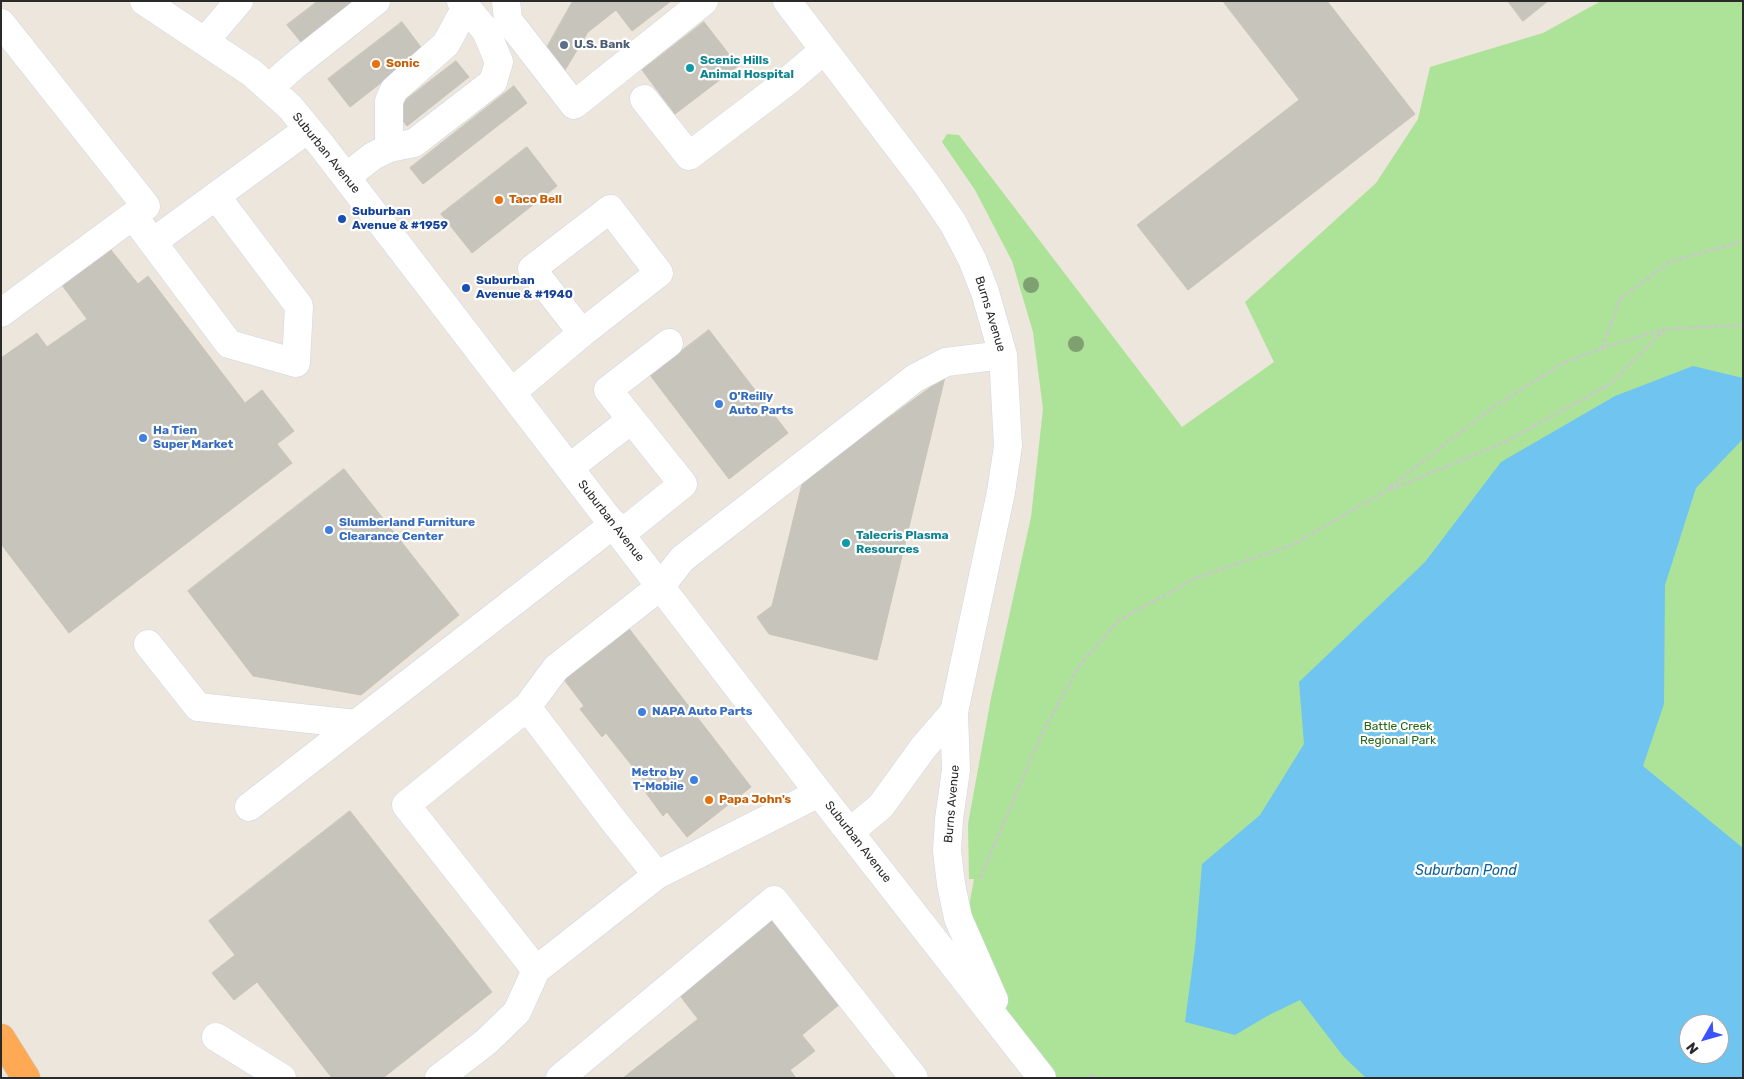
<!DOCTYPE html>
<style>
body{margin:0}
#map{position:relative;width:1744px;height:1079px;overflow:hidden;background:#ece6dc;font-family:Rubik,sans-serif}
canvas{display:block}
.frame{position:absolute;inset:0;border:2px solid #2a2a2a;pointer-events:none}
.north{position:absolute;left:1679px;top:1014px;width:50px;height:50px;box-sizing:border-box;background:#fff;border:1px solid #aaa;border-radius:50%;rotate:232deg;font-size:14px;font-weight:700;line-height:20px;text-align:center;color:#2a2a2a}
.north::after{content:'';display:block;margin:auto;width:18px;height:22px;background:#3b53fb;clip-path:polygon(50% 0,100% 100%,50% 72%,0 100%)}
</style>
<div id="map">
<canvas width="1744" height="1079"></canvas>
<div class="frame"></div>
<div class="north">N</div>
</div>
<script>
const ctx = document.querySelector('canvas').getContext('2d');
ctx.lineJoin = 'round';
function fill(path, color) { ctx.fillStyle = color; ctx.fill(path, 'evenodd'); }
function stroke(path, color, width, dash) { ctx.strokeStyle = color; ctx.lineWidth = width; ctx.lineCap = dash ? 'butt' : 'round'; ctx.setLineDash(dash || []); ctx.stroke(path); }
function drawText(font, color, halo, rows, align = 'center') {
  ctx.font = font + ' Rubik,sans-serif'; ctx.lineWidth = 4.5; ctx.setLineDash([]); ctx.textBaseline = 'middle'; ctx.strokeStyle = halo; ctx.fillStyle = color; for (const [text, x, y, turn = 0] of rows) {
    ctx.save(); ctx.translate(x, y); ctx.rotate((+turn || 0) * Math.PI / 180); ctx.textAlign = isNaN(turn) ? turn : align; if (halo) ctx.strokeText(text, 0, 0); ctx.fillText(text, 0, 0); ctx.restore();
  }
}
fill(new Path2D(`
 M1601,1H1743V1078H1028L955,982L974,879H969L968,824L991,698L1031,517L1043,409L1033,332L1012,261L975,190L942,142L947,134L959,135L1182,427L1274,362L1245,302L1376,183L1418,119L1430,67L1543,33ZM1689,1024H1719V1054H1689Z`), '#ade398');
fill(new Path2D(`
 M1693,366L1743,378V439L1696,488L1665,585L1664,704L1643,766L1743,848V1078H1366L1343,1056L1300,1000L1269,1015L1235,1035L1185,1022L1195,947L1202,864L1260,815L1304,744L1299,682L1425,562L1501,462L1615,396ZM1689,1024H1719V1054H1689Z`), '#6fc5ef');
const building = new Path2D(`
 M318,1H353L301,42L287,25Z
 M573,1H671L632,31L616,10L588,32L559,80L541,58Z
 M1223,1H1327L1415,114L1188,290L1137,225L1299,100Z
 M1508,1H1548L1523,21Z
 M402,22L423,50L350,107L328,79Z
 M704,22L738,66L675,114L642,70Z
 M456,61L469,77L407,126L394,109Z
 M514,86L527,103L423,184L410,168Z
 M527,147L557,186L472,253L441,214Z
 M111,250L138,284L148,276L245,403L262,390L294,431L277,444L292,463L69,633L1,544V358L37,333L47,347L87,319L62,285Z
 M709,330L788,433L729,479L650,375Z
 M945,377L877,660L769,634L757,617L772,606L803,480Z
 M344,469L459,615L361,695L253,676L188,591Z
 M627,626L751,787L687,837L667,812L663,816L643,789L648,786L606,733L602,737L580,709L584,706L562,677Z
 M350,811L492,992L383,1078H332L257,982L234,1000L212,973L235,955L209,921Z
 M770,915L840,1004L802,1035L815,1051L790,1070L796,1078H623L698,1019L678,993Z`);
fill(building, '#c7c4bb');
stroke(building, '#c8c3b6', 1);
const minor = new Path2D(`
 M144,1L252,73L290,107L322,146L819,793L1042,1078
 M506,1L508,20L574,105L704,1
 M787,1L925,182L953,223L972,259L985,292L1003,355L1008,446L1001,492L954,712L956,770L949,819L947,851L951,884L958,918L994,1000
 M1,23L146,206L1,313
 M205,41L239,1
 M269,88L295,65L376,1
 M644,99L689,156L789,80L824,50
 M389,148V101L394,90L446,44L466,7
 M346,177L373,156L389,148L414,143L493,82L499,62L486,31L461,1
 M133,216L229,344L296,363L299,306L216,196L308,129
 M153,242L216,196
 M512,392L582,333L659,273L610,209L532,269L582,333
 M569,468L631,420
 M621,534L683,484L608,390L669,343
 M148,644L198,707L356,724
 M527,707L613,820L657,875
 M819,793L657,875L536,970L406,805L527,707L556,668L661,586L682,559L915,378L946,362L1003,355
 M249,807L614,524
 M850,832L881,806L923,748L954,712
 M216,1037L282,1078
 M439,1078L486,1042L517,1012L536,970
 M560,1078L774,900L914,1078`);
const highway = new Path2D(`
 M1,1038L26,1078`);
stroke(minor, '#d1d4e3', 29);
stroke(highway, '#c8c8c8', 29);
stroke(new Path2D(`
 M1602,348L1620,299L1670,262L1743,241
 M1390,490L1505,442L1610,384L1664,330
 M980,878L1043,731L1080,665L1119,620L1196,578L1294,544L1384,492L1489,410L1561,364L1602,348L1665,329L1743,325
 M1091,1074L1094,1078`), '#c8c8c8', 3, [4, 2.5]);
stroke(minor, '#fff', 28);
stroke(highway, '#ffa955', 28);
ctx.fillStyle = '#7fa171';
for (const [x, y] of [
 [1031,285],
 [1076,344]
]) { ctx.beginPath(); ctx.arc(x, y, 8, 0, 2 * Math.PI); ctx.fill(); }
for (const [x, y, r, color] of [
 [564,45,5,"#5c6f8a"],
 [376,64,5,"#e8710a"],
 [690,68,5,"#0f9aa8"],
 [499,200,5,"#e8710a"],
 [342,219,5,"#1a4fb4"],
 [466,288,5,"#1a4fb4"],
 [719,404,5,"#3f7fe0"],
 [143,438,5,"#3f7fe0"],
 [329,530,5,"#3f7fe0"],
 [846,543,5,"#0f9aa8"],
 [642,712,5,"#3f7fe0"],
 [694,780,5,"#3f7fe0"],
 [709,800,5,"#e8710a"]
]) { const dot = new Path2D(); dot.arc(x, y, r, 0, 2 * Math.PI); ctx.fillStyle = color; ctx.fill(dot); stroke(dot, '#fff', 2); }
drawText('bold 12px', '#4e5e75', '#fff', [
 ["U.S. Bank",574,45]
], 'left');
drawText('bold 12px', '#0d838f', '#fff', [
 ["Scenic Hills",700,61],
 ["Animal Hospital",700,75],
 ["Talecris Plasma",856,536],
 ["Resources",856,550]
], 'left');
drawText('bold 12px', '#c56008', '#fff', [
 ["Sonic",386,64],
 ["Taco Bell",509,200],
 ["Papa John's",719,800]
], 'left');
drawText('12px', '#2a2a2a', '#fff', [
 ["Suburban Avenue",326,153,51],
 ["Burns Avenue",990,314,73],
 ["Suburban Avenue",611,521,52],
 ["Burns Avenue",952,804,-85],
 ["Suburban Avenue",858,842,52]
]);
drawText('bold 12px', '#164399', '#fff', [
 ["Suburban",352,212],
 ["Avenue & #1959",352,226],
 ["Suburban",476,281],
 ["Avenue & #1940",476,295]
], 'left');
drawText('bold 12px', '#366cbe', '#fff', [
 ["O'Reilly",729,397],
 ["Auto Parts",729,411],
 ["Ha Tien",153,431],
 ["Super Market",153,445],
 ["Slumberland Furniture",339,523],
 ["Clearance Center",339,537],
 ["NAPA Auto Parts",652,712],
 ["Metro by",684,773,"right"],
 ["T-Mobile",684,787,"right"]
], 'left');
drawText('12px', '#25681a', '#fff', [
 ["Battle Creek",1398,727],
 ["Regional Park",1398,741]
]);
drawText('italic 14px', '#0d629c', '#fff', [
 ["Suburban Pond",1466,871]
]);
</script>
